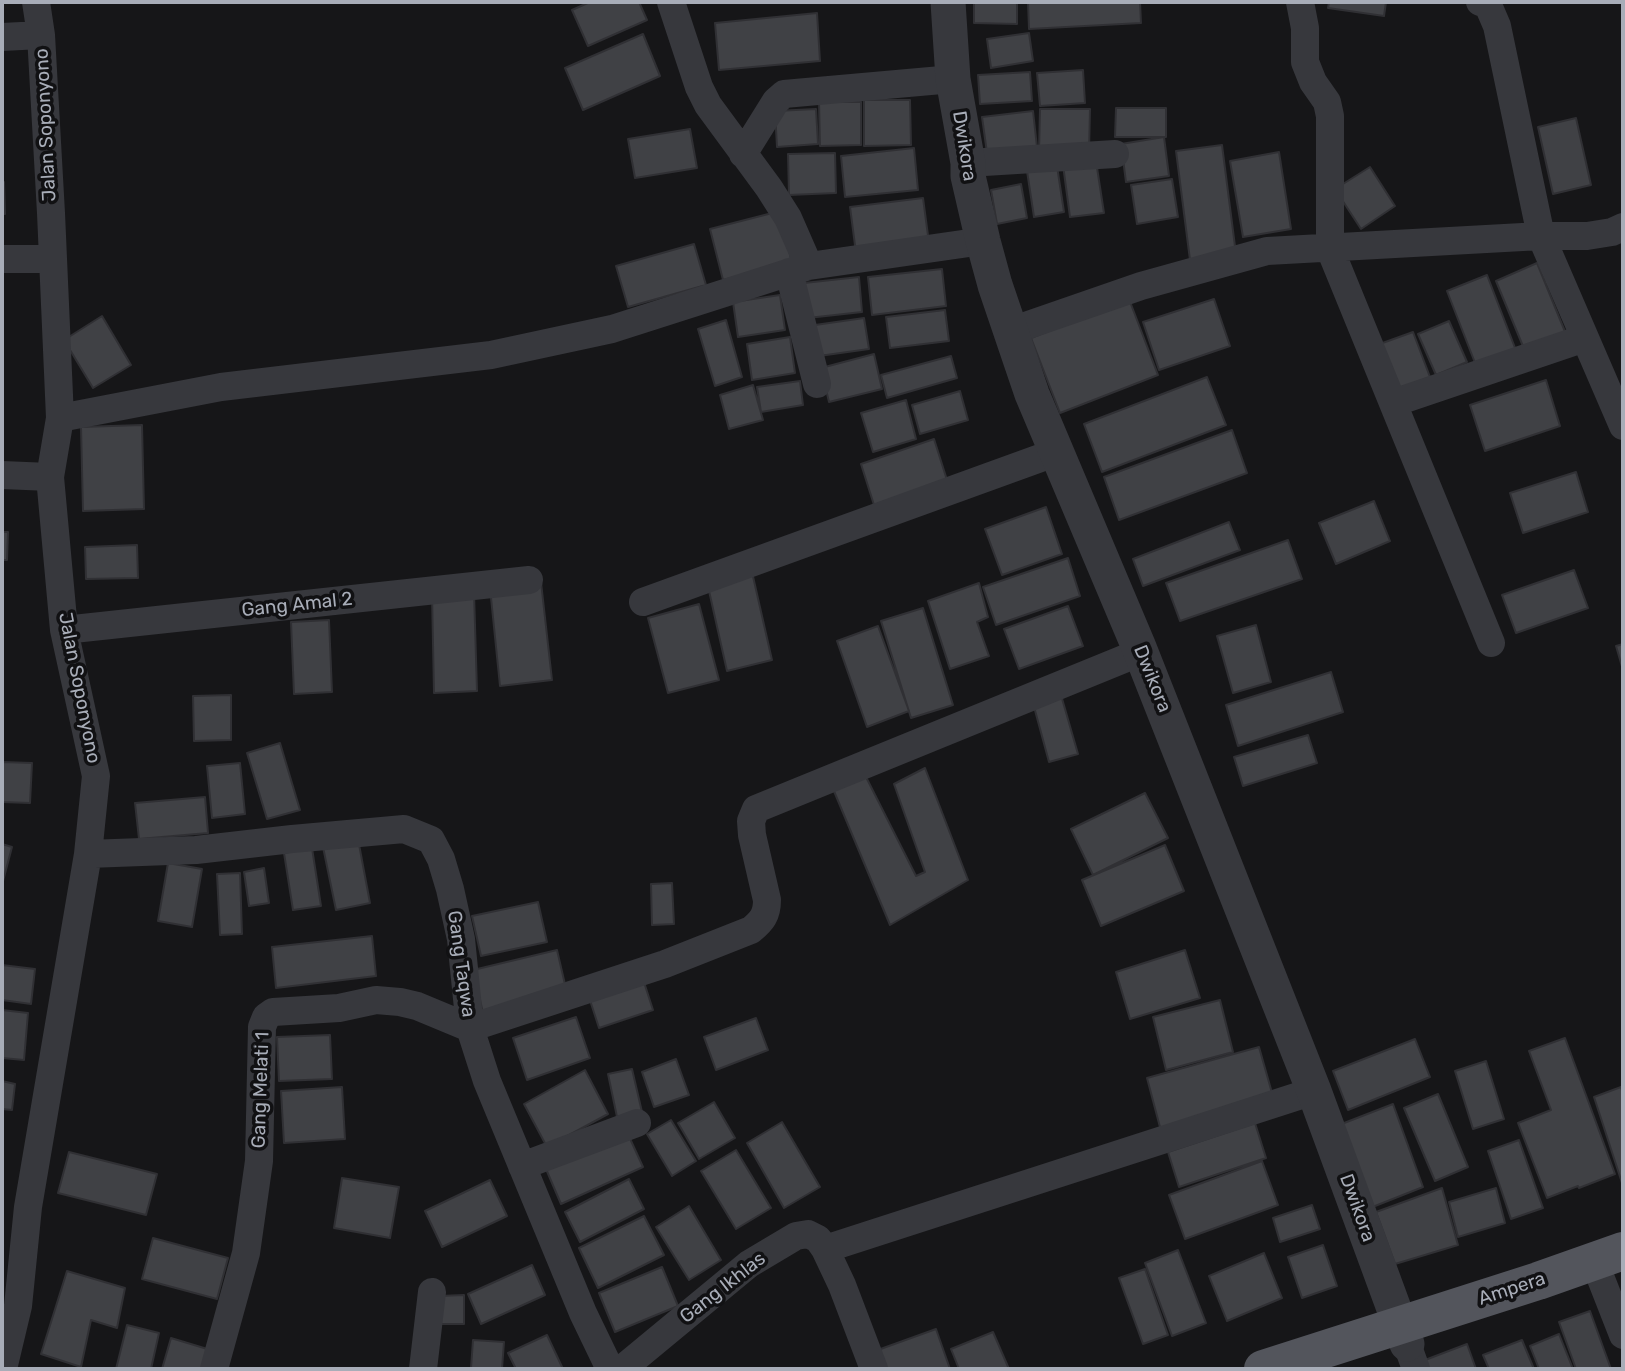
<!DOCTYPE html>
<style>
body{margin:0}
#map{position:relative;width:1625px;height:1371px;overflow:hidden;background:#161618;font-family:Rubik,sans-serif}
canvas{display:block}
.frame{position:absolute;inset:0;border:4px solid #a8adb8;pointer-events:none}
</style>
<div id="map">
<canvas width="1625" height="1371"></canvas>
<div class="frame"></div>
</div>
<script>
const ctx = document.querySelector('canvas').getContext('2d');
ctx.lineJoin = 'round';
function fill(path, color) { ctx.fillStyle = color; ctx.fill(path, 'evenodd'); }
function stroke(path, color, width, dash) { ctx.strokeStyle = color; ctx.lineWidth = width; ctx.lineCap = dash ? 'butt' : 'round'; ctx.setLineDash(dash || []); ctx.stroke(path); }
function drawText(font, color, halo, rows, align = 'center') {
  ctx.font = font + ' Rubik,sans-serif'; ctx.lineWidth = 7; ctx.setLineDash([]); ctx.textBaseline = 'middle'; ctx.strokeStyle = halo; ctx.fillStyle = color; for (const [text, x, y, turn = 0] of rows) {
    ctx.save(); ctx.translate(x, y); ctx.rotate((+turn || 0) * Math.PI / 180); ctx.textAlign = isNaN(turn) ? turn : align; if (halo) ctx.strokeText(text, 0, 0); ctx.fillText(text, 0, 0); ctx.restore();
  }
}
const building = new Path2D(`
 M590,2H639L647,20L588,46L572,10Z
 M974,2H1017V24L974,23Z
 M1028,2H1140L1141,23L1029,29Z
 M1329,2H1386L1384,16L1328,8Z
 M817,13L820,61L719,70L715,23Z
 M1029,33L1033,61L991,68L987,39Z
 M643,34L660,76L583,110L565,68Z
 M1083,70L1085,103L1040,106L1037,73Z
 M1030,72L1032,101L980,104L978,75Z
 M864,100H910L911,145L864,146Z
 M819,102H861V145L820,146Z
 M1116,108H1166V137H1115Z
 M816,109L818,144L777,147L775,111Z
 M1040,109H1090L1089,153L1039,152Z
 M1033,111L1037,147L987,153L982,117Z
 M1576,118L1591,185L1553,194L1538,127Z
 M690,129L697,168L635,178L628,139Z
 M1164,137L1169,176L1126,182L1121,144Z
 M1222,145L1236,254L1190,260L1176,151Z
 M914,148L918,190L845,197L841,156Z
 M1279,152L1291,229L1243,237L1230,161Z
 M835,153L836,193L789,195L788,154Z
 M1096,161L1104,213L1070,217L1063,165Z
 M1057,166L1064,212L1034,217L1027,171Z
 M1370,167L1395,206L1361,229L1335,189Z
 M1172,179L1178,217L1137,224L1131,185Z
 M2,182H4L5,214H2Z
 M1021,184L1027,218L997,224L991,190Z
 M923,198L929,243L856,253L850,207Z
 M780,211L792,263L723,280L710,229Z
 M694,244L706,285L628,307L616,266Z
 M1537,263L1568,339L1527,356L1496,281Z
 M942,269L946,306L872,315L868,277Z
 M1487,275L1517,353L1477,368L1447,291Z
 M859,277L862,312L808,318L804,283Z
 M780,295L785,330L738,337L733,302Z
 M1129,299L1158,375L1060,413L1031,338Z
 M1214,299L1230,346L1159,370L1143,322Z
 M945,310L949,341L890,348L886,317Z
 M102,316L131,365L93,388L64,340Z
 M864,318L869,349L819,356L815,325Z
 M726,320L742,377L715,386L698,329Z
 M1449,321L1467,362L1436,375L1418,334Z
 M1413,332L1430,377L1394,391L1377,345Z
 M790,337L795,373L752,380L747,344Z
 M874,354L882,389L829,402L821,368Z
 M951,356L957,378L887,398L881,375Z
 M1207,377L1226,425L1102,472L1084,424Z
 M1546,380L1560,426L1485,451L1470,405Z
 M800,381L803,405L761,412L757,387Z
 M753,385L763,420L729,429L720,395Z
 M960,391L968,420L920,434L912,405Z
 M906,400L916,439L873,452L861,413Z
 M142,425L144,509L83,511L81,427Z
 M1232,430L1247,473L1119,520L1104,477Z
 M934,439L947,480L874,505L861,464Z
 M1576,472L1588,512L1523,533L1510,493Z
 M1374,501L1390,541L1336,564L1319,523Z
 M1046,507L1062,554L1002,575L985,529Z
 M1229,522L1240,550L1143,586L1133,559Z
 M2,532H8L7,560H2Z
 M1288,540L1302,579L1180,621L1166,583Z
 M137,545L138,578L86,579L85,547Z
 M1068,558L1080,596L996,625L983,587Z
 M1574,570L1588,608L1516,633L1502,595Z
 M752,572L772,660L727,671L707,582Z
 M541,582L552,680L500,686L490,588Z
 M979,583L988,617L977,622L989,656L950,669L928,601Z
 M474,592L477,691L434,693L432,594Z
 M699,604L719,680L668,693L648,618Z
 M1068,606L1083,646L1019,669L1004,629Z
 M923,608L953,705L911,718L881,621Z
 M329,620L332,692L294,694L291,622Z
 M1256,625L1271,682L1233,693L1217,636Z
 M878,626L909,711L867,727L837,641Z
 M1623,644V670L1616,646Z
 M1331,672L1343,712L1238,746L1226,705Z
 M231,695V740L194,741L193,696Z
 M1061,695L1078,754L1049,762L1033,703Z
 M1308,735L1317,763L1243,786L1234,757Z
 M280,743L300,810L267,819L247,753Z
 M2,762L32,763L30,803L2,802Z
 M240,763L245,814L212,818L207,766Z
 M925,768L968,880L890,925L831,784L864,773L916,876L925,872L894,784Z
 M1145,793L1168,838L1093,875L1071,829Z
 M205,797L208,833L139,839L135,803Z
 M358,839L370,903L336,910L323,847Z
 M2,844L12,847L2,885Z
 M1165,845L1184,891L1101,926L1082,880Z
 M312,848L321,906L293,910L284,853Z
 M168,863L202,869L192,927L158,921Z
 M264,868L269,903L249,906L244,872Z
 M240,873L242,934L220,935L217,874Z
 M672,883L674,924L652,925L651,884Z
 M538,902L547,942L481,956L472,916Z
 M372,936L376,976L276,988L272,947Z
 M557,950L567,993L483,1013L473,970Z
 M1185,950L1200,998L1130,1019L1116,972Z
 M2,965L35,969L31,1004L2,1000Z
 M642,976L653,1010L599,1028L588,994Z
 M1220,1000L1233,1052L1166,1070L1153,1017Z
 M2,1010L28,1013L24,1060L2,1058Z
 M576,1017L590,1058L527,1080L513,1038Z
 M756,1018L768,1050L716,1070L704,1037Z
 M330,1035L332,1079L279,1081L277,1037Z
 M1565,1038L1615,1174L1579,1188L1578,1186L1547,1198L1518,1123L1551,1110L1529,1051Z
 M1415,1039L1430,1077L1348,1110L1333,1071Z
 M1259,1047L1274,1100L1161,1131L1147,1078Z
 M676,1059L689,1095L654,1107L642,1072Z
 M1486,1061L1504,1119L1473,1129L1455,1071Z
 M632,1069L642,1112L617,1117L608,1074Z
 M585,1070L608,1114L547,1147L524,1104Z
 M2,1081L15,1084L12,1110L2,1109Z
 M342,1087L345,1139L284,1143L281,1091Z
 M1621,1087L1623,1094V1186L1594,1097Z
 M1438,1094L1468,1167L1435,1181L1404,1108Z
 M714,1102L735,1138L699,1159L678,1123Z
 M1393,1104L1423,1187L1370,1208L1339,1125Z
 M671,1120L696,1161L672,1176L647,1134Z
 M782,1122L820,1187L784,1208L747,1143Z
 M1255,1123L1266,1158L1179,1187L1168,1152Z
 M627,1132L643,1167L561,1204L546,1169Z
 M1519,1140L1543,1208L1511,1219L1488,1151Z
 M736,1150L771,1208L736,1229L701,1171Z
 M69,1152L157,1174L146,1215L58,1193Z
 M1262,1161L1278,1205L1185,1239L1169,1195Z
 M342,1178L399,1187L390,1238L334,1228Z
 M629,1179L644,1209L580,1242L565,1212Z
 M490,1180L507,1216L442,1247L425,1211Z
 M1442,1188L1458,1245L1395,1264L1376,1212Z
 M1496,1188L1505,1223L1458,1237L1449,1202Z
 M1312,1205L1320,1229L1280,1242L1273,1218Z
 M689,1206L721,1260L689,1280L656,1227Z
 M644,1216L664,1255L598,1288L579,1248Z
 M153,1238L228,1258L217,1299L142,1279Z
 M1323,1245L1337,1286L1302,1298L1288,1257Z
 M1178,1250L1206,1323L1172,1336L1145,1263Z
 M1264,1253L1282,1298L1227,1321L1209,1276Z
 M532,1265L545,1295L481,1324L468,1294Z
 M662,1267L678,1306L615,1332L599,1293Z
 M1145,1269L1168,1335L1143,1344L1119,1278Z
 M67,1271L125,1288L117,1328L91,1320L81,1367L41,1354Z
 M464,1295V1324H438L439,1296Z
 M1590,1311L1611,1369H1576L1559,1322Z
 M127,1325L159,1333L151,1369H116Z
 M936,1329L950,1369H881L875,1351Z
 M993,1332L1009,1369H959L951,1349Z
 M1559,1334L1573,1369H1539L1530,1346Z
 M547,1335L563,1369H516L508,1353Z
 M171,1338L214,1351L209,1369H162Z
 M473,1340L504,1342L502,1369L471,1368Z
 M1522,1340L1534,1369H1489L1483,1355Z
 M1467,1344L1476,1369H1429L1425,1360Z`);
fill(building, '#404145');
stroke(building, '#303034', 2);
stroke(new Path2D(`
 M671,2L699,87L708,105L769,188L788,218L809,266
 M1300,2L1305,28V62L1313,82L1327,102L1330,116V249L1491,643
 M1480,2L1488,5L1497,26L1541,236L1623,426
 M2,37L41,35
 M743,154L776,101L784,94L953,79
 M968,163L1115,154
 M2,259H53
 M789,272L817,384
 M1011,331L1141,286L1267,251L1541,236H1587L1612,232L1623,227
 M1393,403L1585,338
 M60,418L221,387L491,355L612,329L809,266L983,241
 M2,475L50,477
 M643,602L1057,452
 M64,630L529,580
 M88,854L196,850L292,839L404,829L431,840L441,859L450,889L461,939L470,1028L487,1081L583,1313L610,1369
 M522,1166L637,1123
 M825,1249L1314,1091
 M1594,1261L1623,1335
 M1407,1344L1416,1369
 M3,1369L18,1306L28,1207L88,854L96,776L64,630L50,477L60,418L51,213L41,35L36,2
 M214,1369L246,1253L259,1161L262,1027L266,1017L273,1012L339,1008L376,1000L400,1002L417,1006L470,1028L665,964L751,930C762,921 767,915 767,900L752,835L751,821L756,809L1141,652
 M423,1369L432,1292
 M622,1369L749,1264L796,1236L808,1234L818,1239L825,1249L842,1285L874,1369`), '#37383d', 28);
stroke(new Path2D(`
 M948,2L953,79L968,163V176L983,241L995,285L1032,394L1138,645L1314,1091L1407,1344`), '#37383d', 35);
stroke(new Path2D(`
 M1263,1369L1538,1281L1623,1251`), '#53555c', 38);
drawText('19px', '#a8adb8', '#111113', [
 ["Jalan Soponyono",46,125,-93],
 ["Dwikora",964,146,81],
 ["Gang Amal 2",297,605,-6],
 ["Dwikora",1152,679,68],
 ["Jalan Soponyono",79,688,79],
 ["Gang Taqwa",461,964,82],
 ["Gang Melati 1",261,1090,-88],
 ["Dwikora",1357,1208,70],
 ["Gang Ikhlas",723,1288,-38],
 ["Ampera",1512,1289,-18]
]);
</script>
